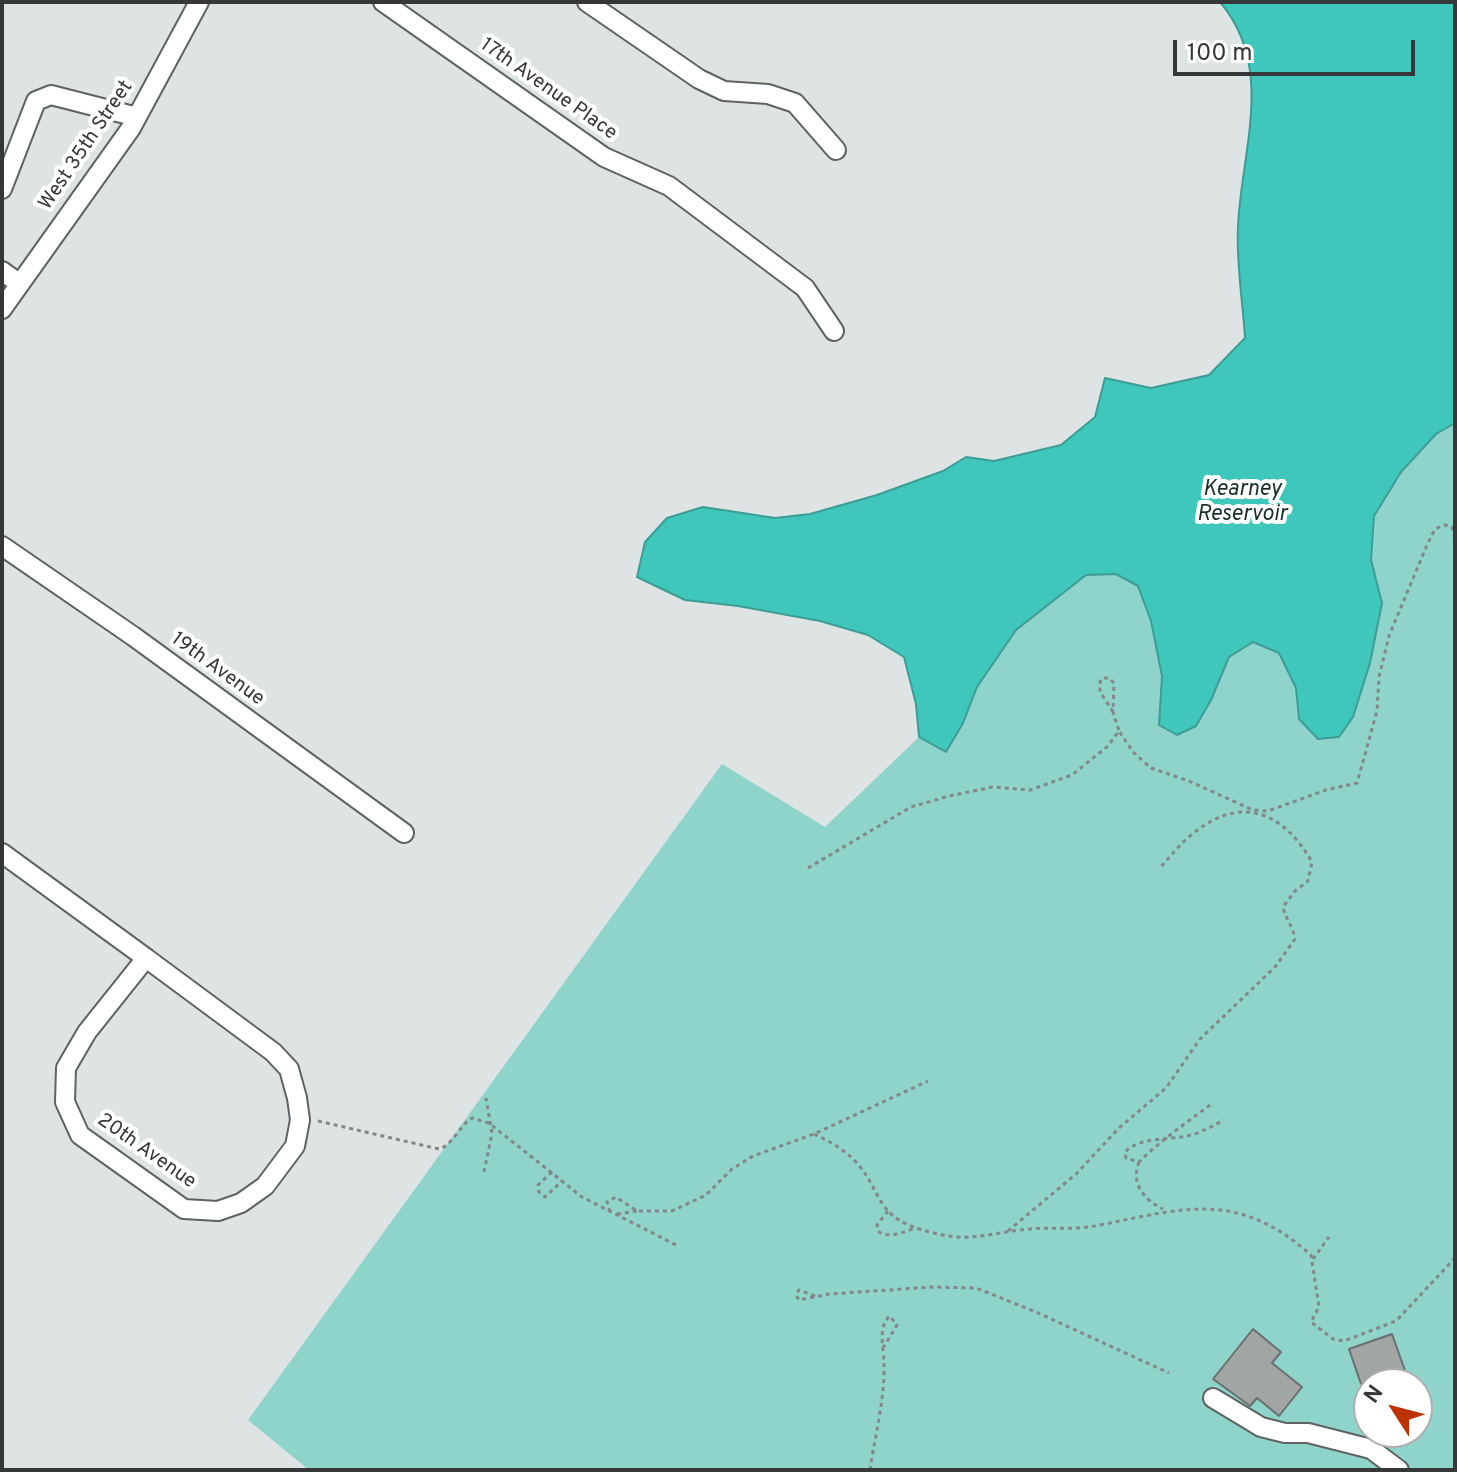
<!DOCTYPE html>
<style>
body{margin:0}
#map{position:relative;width:1457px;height:1472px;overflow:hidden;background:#dee4e3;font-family:Overpass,sans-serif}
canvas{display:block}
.frame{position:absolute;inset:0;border:4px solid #363838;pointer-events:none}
.north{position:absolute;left:1353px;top:1368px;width:80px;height:80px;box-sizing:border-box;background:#fff;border:2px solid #afafaf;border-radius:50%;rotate:306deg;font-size:22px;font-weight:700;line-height:32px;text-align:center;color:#363838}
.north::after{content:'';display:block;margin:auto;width:28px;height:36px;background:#bc3300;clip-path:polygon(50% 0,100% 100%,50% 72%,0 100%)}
.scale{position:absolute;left:1173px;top:40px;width:242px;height:36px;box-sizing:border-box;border:4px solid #363838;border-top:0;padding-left:10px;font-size:24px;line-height:28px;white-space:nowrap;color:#363838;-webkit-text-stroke:6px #fff;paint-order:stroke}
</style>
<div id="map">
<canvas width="1457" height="1472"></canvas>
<div class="frame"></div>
<div class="north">N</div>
<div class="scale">100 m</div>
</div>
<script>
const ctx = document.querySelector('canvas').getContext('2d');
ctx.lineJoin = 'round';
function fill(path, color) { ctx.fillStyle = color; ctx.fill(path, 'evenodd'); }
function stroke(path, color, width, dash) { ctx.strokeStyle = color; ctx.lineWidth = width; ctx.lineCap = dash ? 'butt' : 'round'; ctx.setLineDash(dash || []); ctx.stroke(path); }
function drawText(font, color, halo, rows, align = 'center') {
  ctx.font = font + ' Overpass,sans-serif'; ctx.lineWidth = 8; ctx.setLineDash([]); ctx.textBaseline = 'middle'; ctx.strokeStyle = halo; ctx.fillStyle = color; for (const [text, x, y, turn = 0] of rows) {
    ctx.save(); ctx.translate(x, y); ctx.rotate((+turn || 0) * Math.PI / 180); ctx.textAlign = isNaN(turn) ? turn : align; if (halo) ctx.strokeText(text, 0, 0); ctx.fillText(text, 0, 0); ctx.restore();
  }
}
fill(new Path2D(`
 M1455,423V1470H309L248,1420L722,764L825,827L919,737L946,751L963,723L977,687L1016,630L1086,575L1116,574L1138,586L1151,621L1162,676L1159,725L1211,700L1229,657L1253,642L1280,649L1296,688L1299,719L1353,717L1370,663L1382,603L1371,560L1374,516L1401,472L1436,434ZM1369,1384H1417V1432H1369Z`), '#8ed4cb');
const water = new Path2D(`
 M1220,2H1455V423L1436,434L1401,472L1374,516L1371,560L1382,603L1370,663L1353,717L1339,737L1318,739L1299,719L1296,688L1279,653L1253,642L1229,657L1211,700L1196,726L1177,735L1159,725L1162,676L1151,621L1138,586L1116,574L1086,575L1016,630L977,687L963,723L946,752L919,737L916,704L904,657L868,635L820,621L738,606L685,600L637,577L645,542L667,518L703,507L775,518L810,514L877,495L943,471L966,457L994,461L1061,445L1095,417L1105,378L1151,388L1209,375L1245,338C1243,302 1236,264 1238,227C1241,151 1276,68 1220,2Z`);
fill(water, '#40c7bb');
stroke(water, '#3d9c94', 2);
const building = new Path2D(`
 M1253,1329L1281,1352L1272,1363L1302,1387L1279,1416L1257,1398L1250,1406L1213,1379Z
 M1392,1334L1408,1379L1394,1384H1361L1349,1349Z`);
fill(building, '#a1a6a5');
stroke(building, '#6b706f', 2);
const minor = new Path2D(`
 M383,2L604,157L669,186L805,288L834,331
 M587,2L699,79L724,91L768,94L795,103L836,150
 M2,189L36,101L51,95L137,117
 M2,271L20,284
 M2,309L131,128L199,2
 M2,546L133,636L404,833
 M2,853L146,958
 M146,958L273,1052L289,1069L297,1098L300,1120L295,1146L265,1186L241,1203L218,1211L184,1209L80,1135L65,1102L66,1068L87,1032Z
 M1213,1398L1261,1427L1285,1433H1308L1371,1449L1399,1470`);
stroke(minor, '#5e6362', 22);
stroke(new Path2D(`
 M1113,712C1107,700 1094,690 1102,678H1109L1114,683L1113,712L1119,731
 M808,868L911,807L949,796L993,787L1030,790L1072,775L1108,746L1119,731L1133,752L1151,768L1189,781L1253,810L1268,811L1326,790L1357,783L1377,711L1379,677L1389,636L1427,545L1435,529L1445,525L1452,527L1455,540
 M1210,1105C1186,1123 1160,1141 1139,1162L1126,1158L1125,1152C1139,1137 1168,1140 1187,1136C1201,1133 1212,1126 1224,1120
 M318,1121L439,1149C453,1145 459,1126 472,1118L489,1123L582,1197L676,1245
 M814,1134C838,1145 856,1157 869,1180C875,1190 880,1202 888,1211C902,1226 924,1231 943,1235C971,1241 993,1233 1021,1230C1047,1226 1074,1231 1100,1225C1185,1208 1238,1190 1311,1255L1319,1307L1311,1322L1333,1339L1344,1341L1396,1321L1455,1258
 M1139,1162C1130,1183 1145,1201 1163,1209
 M484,1172L492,1133L486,1098
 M552,1172L538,1185L539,1192L545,1197L563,1180
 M888,1211L877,1225L879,1232C891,1239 904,1231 917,1228
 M610,1212L607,1202L616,1197L637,1211H672L706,1195L732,1169L753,1156L814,1134L928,1081
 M617,1214L637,1211
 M1008,1231L1076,1174L1119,1128L1166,1088L1200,1039L1275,967L1295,939C1293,926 1286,920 1283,907L1295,891L1308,881L1312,862C1282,810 1239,794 1190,836C1179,845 1170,857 1160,868
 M1313,1259L1329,1237
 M815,1296L799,1290L796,1295L799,1300L829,1294L933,1287L976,1288L1036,1312L1169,1373
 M870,1470C875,1435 885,1399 884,1364C884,1349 877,1326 890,1316L897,1325L883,1348`), '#838787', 3, [4, 4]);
stroke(minor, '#fff', 18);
drawText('20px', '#363838', '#fff', [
 ["17th Avenue Place",548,90,35],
 ["West 35th Street",87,146,-56],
 ["19th Avenue",217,670,36],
 ["20th Avenue",146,1152,35]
]);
drawText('italic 22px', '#182f2c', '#fff', [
 ["Kearney",1242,491],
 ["Reservoir",1242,516]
]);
</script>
